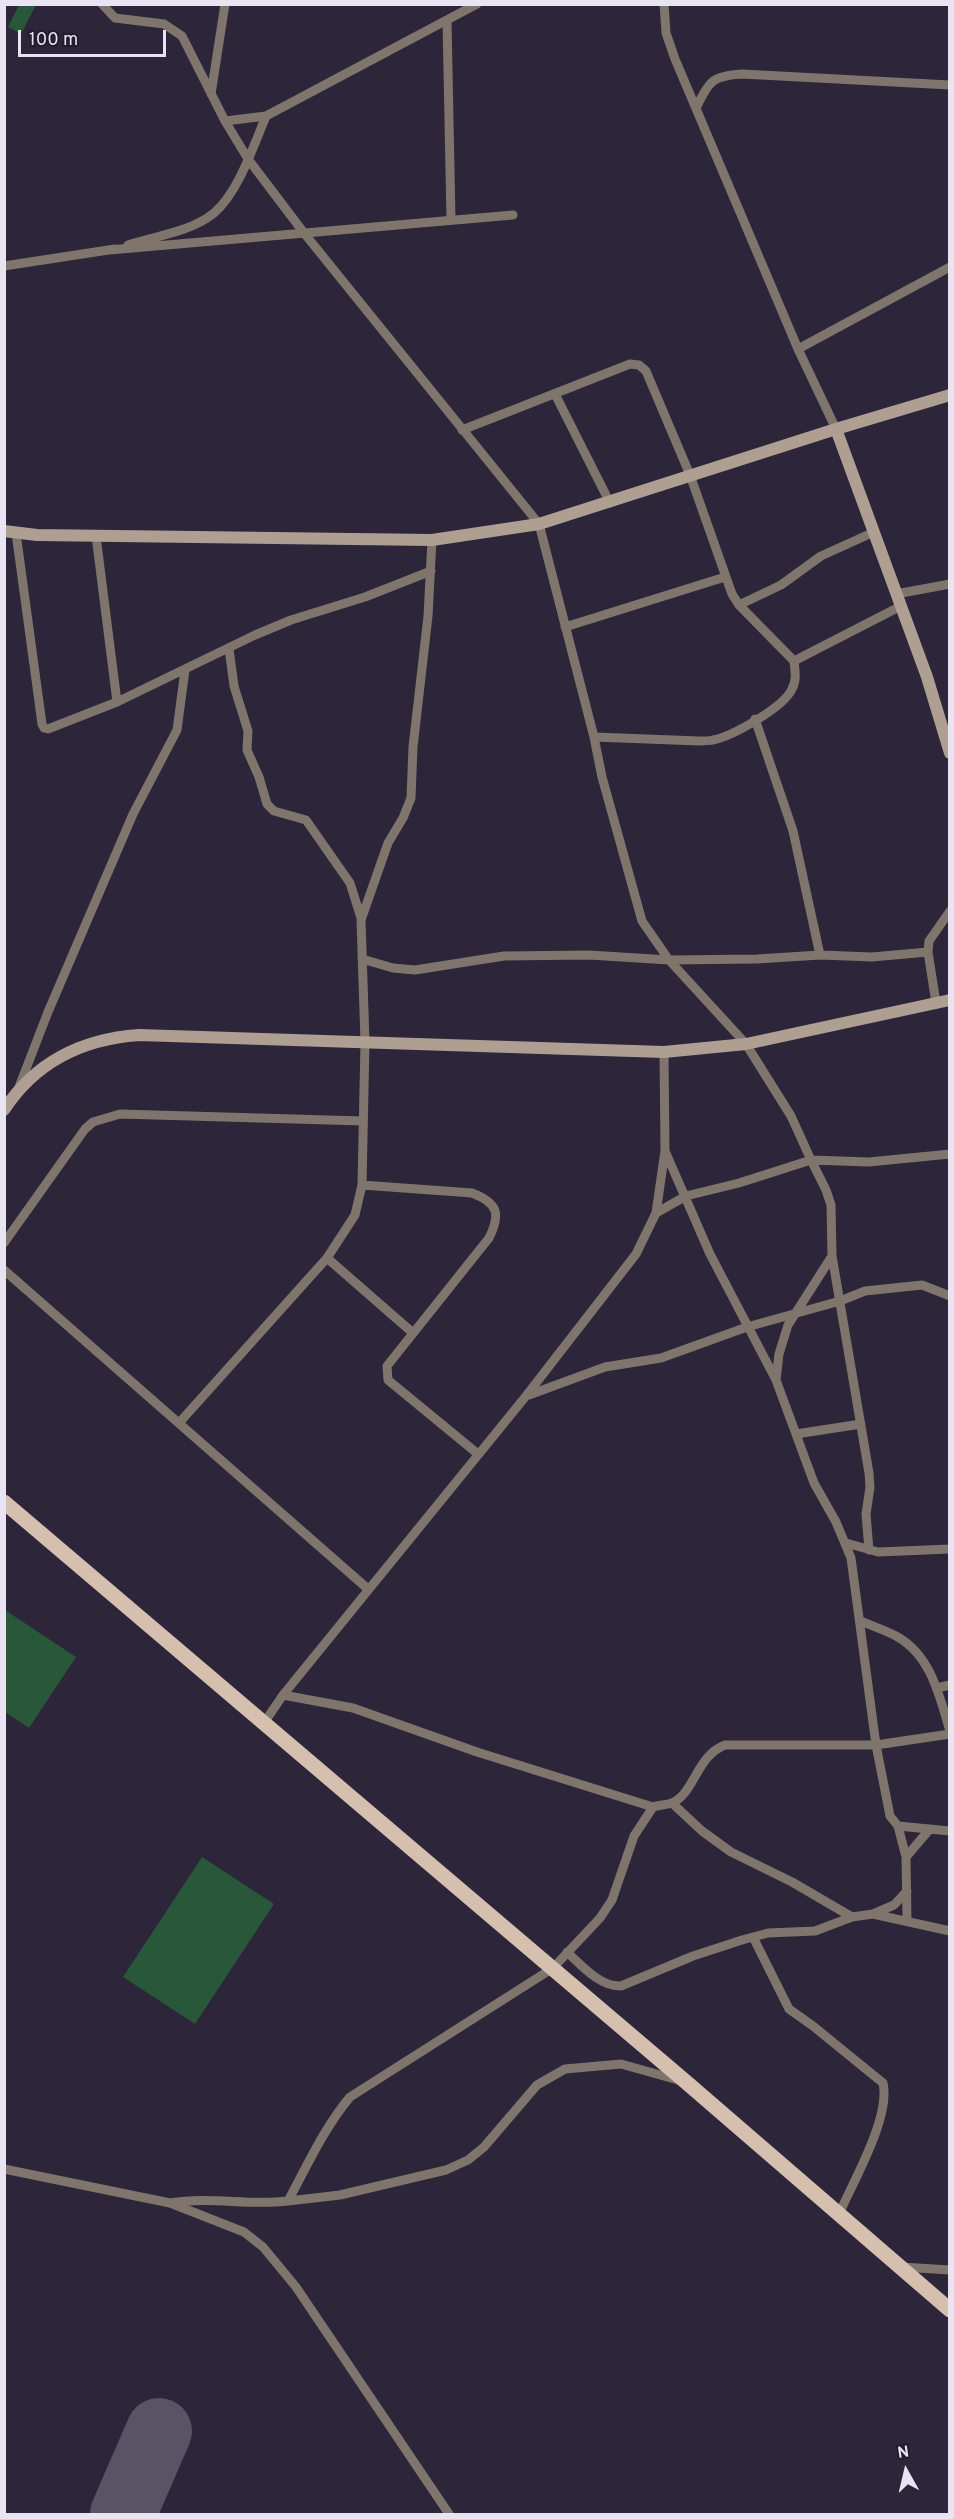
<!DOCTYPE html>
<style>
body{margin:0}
#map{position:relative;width:954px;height:2519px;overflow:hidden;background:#2d2539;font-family:Overpass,sans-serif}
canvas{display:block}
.frame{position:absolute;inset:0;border:6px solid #e9e4f2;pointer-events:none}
.north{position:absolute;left:876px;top:2441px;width:60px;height:60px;-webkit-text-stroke:4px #241b2f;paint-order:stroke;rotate:352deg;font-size:16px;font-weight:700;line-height:24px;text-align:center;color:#e9e4f2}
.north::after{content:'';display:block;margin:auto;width:21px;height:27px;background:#e9e4f2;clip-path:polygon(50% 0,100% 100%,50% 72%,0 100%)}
.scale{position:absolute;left:18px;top:30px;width:148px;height:27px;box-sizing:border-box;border:3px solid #e9e4f2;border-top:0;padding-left:8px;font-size:18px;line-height:21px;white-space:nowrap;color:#e9e4f2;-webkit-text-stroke:4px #241b2f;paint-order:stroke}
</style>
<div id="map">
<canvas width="954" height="2519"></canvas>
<div class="frame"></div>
<div class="north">N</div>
<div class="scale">100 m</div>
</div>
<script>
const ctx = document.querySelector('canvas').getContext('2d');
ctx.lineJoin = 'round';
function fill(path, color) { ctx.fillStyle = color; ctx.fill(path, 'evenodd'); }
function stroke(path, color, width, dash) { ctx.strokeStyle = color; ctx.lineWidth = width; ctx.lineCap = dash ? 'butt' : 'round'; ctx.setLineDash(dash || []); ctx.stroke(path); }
fill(new Path2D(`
 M19,5H36L21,34L8,27Z
 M5,1610L76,1657L29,1728L5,1712Z
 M202,1857L274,1904L195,2024L123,1977Z`), '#28573a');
stroke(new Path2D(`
 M123,2514L159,2431`), '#5a5265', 66);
stroke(new Path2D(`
 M102,4L115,18L164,24L182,36L225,121L248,159L304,233L539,524L594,737L602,777L642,921L669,960L746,1044L791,1116L811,1160L869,1162L950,1154
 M664,4L666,33L675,59L798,349L836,429
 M447,20L451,220
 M211,94L225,4
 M696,108C710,81 711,76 742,74L950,85
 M225,121L266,116L477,4
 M128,245C155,236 191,232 214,213C238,193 254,145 266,116
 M109,250L513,215
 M4,266L115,249
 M798,349L950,267
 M555,394L610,503
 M462,430L630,364L639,365L646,371L690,475L732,594L739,605L781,585L821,556L874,532
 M16,533L42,724L44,728L48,729L117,702L255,635L291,620L365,597L431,571
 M96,536L117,702
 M896,594L950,584
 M739,605L794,661
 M565,627L725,577
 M229,649L234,686L248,731L247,750L259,777L267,804L274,811L306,820L350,883L361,918
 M755,719L793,831L820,955
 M594,737L699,741C704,741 709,741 713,740C733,736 784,707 792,689C797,680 795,671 794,661L901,606
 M362,959L393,968L415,970L504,956L589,955L669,960L757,959L820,955L872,957L928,952
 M936,1003L928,952L929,941L950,911
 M19,1087L48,1012L133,814L177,730L185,670
 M665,1151L710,1254L776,1380L814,1483L836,1522L851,1558L876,1745L890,1816L898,1826L906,1857L907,1920
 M362,1185L472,1193C498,1203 501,1214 489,1238L387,1366L388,1380L478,1454
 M656,1213L686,1196L739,1183L811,1160L826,1190L831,1205L832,1256L869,1473L870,1487L866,1514L869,1550
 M4,1243L85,1129L93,1122L120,1114L363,1121
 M327,1258L413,1333
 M4,1270L368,1589
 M776,1380L779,1354L788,1325L832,1256
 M529,1395L605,1367L661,1358L747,1327L840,1301L865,1291L922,1285L950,1296
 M179,1423L327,1258L355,1215L362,1185L365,1042L361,920L388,843L403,818L411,798L413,747L428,616L432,540
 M796,1434L861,1424
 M846,1543L878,1552L950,1549
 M861,1621C872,1626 885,1630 896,1636C931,1655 939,1695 950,1731
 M937,1688L950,1685
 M283,1695L353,1708L477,1752L653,1807C659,1805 666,1805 672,1803C695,1793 696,1756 725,1745H876L950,1734
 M264,1723L283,1695L526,1396L636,1254L656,1213L665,1151L664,1052
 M672,1803L702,1831L731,1852L792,1882L852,1917
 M898,1826L950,1831
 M906,1857L929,1830
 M873,1914L894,1905L907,1891
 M753,1937L789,2009L813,2026L883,2083C891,2117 853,2182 839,2214
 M567,1952C581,1965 600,1987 621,1986L693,1956L742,1940L768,1933L815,1931L852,1917L873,1914L950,1931
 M4,2169L170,2203L244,2232L263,2247L296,2287L449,2514
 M288,2201L340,2195L446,2170L468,2160L484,2147L537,2085L565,2069L621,2064L678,2080
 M170,2203C210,2196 248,2206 288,2201C307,2166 324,2128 350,2097L553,1968L600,1918L612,1900L634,1836L653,1807
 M901,2267L950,2270`), '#7f756c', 9);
stroke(new Path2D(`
 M836,429L927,677L950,753
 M4,531L37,535L432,540L539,524L836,429L950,395
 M4,1110C36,1061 82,1039 139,1035L664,1052L746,1044L950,1000`), '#af9f92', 12);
stroke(new Path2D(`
 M4,1502L686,2082L950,2310`), '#d5c0af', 15);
</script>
